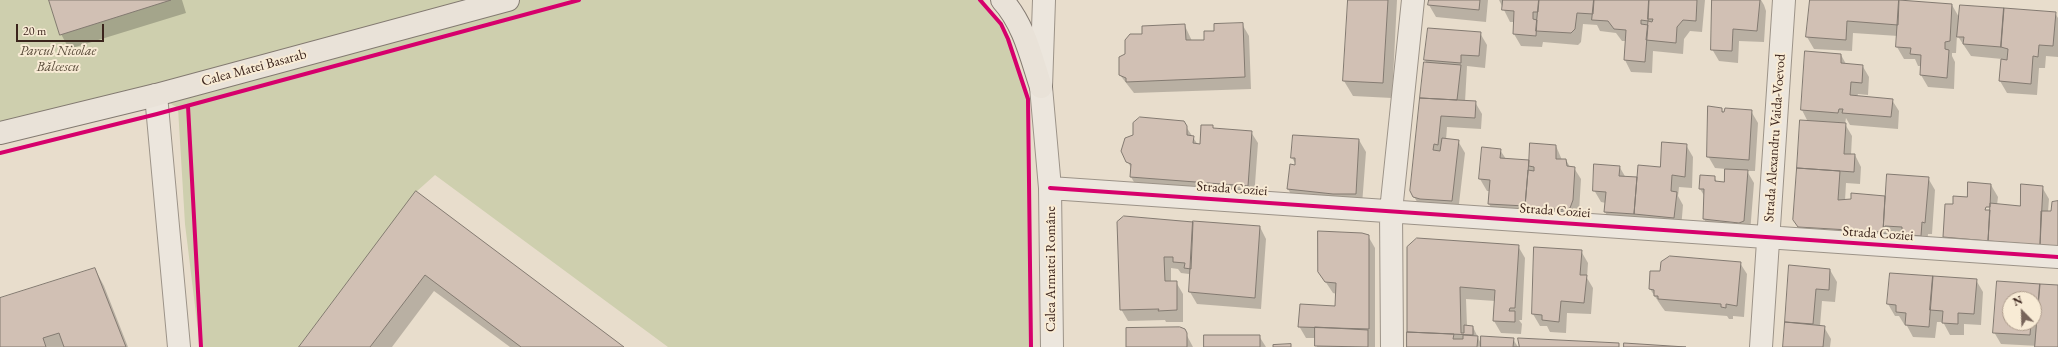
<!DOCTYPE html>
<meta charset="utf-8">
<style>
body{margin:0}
#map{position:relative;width:2058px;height:347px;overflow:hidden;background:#e8ddcc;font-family:"EB Garamond",serif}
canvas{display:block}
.north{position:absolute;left:2002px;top:291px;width:40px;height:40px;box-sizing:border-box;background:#f8ebd5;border:1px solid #ac9b8b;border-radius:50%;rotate:337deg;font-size:11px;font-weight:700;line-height:16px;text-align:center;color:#3b241c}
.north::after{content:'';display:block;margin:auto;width:14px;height:18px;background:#78655a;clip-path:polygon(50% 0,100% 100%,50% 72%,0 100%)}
.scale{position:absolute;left:16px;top:24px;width:88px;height:18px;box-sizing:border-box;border:2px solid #3b241c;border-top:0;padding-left:5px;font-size:12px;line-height:14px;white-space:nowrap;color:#3b241c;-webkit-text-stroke:3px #f8ebd5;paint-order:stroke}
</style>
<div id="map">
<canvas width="2058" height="347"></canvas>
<div class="north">N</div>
<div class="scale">20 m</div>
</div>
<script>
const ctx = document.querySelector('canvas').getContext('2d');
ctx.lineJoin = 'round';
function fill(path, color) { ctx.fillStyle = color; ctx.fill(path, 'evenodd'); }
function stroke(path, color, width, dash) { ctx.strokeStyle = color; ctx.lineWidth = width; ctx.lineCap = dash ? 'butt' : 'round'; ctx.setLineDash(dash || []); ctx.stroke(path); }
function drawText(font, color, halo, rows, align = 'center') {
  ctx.font = font + ' "EB Garamond",serif'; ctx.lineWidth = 4; ctx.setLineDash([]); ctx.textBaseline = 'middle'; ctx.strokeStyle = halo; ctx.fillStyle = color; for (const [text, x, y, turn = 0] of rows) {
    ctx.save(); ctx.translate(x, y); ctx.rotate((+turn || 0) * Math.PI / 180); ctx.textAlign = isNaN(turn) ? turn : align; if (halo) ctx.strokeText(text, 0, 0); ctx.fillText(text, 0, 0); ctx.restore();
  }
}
fill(new Path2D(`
 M0,0H984L985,5L1001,24L1008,39L1028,99L1031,347H668L435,175L416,192L299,347H200L185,224L178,108L156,95L0,133Z`), '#cecfae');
fill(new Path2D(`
 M50,0H182L186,13L69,49L61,34Z
 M1349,0H1397L1392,98L1353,96L1344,81Z
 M1430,0H1488L1486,22L1436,17L1429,5Z
 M1499,0H1705L1702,32L1690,31L1684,39L1683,54L1653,51L1652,73L1631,72L1625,60L1626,41H1622L1616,33L1600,31L1597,25L1583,24L1581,42L1578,45L1543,42L1542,47L1521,46L1514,34L1515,22H1510Z
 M1713,0H1761L1764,5L1766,11L1764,42L1739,41L1738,63L1719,61L1712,49Z
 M1811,0H1879L1952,5L1960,19L2055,13L2058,18V57L2046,56L2045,68H2039L2037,95L2007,93L2000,81L2002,59L1971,56L1957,35L1956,53H1952V56L1955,62L1954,89L1928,87L1921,75V66H1918L1915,59H1904L1897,47L1898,36L1853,33L1852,51L1814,49L1807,37Z
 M1242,24L1249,36L1251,89L1134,93L1120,75L1126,55L1143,35L1185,26L1192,41H1205L1215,32Z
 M1480,33L1487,45L1485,68L1467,66L1465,102H1475L1482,114L1481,129L1447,127L1446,140L1458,141L1465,153L1458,212L1421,209L1411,191L1427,64L1425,60Z
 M1841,55L1846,64L1862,65L1869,77L1868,95L1858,94L1857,97L1892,100L1899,111L1898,129L1850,125L1846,118L1845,124L1852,136L1851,155H1855L1861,167L1860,184L1846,183L1845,201L1852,200V194L1886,197L1928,178L1935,190L1932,234H1928L1927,247L1801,232L1794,220L1808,122L1802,110Z
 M1709,107L1721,109L1724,113L1751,111L1758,123L1755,171H1747L1754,183L1750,233L1711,231L1704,219L1705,197L1700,189L1714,177L1717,182L1725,183L1726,169L1715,168L1708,156Z
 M1183,122L1198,145H1201L1212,126L1214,129L1251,132L1258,143L1254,198L1138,189L1131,177L1132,169L1127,161Z
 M1359,140L1366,152L1362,205L1295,201L1288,189L1296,164L1292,158Z
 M1686,145L1693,157L1692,188L1679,187L1678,196L1683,205L1681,229L1612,224L1605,212L1606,203L1601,202L1594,190L1619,166L1626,178H1638L1661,168Z
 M1556,146L1562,160H1566L1570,167L1574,168L1581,179L1579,212L1576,220L1496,216L1489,204L1490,191H1487L1480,179L1483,148L1500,150L1506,159L1530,161Z
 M1991,185L1998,197L1997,205L2021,207L2042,187L2049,199L2048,212H2052L2058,202V257L1951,249L1944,237L1954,205ZM1985,206H1991V211H1984Z
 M416,193L622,347H510L434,291L392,347H300Z
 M1118,223L1260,227L1266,239L1261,309L1197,304L1190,292L1191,278L1189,274L1181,273L1178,269L1171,268V282H1176L1183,294V322H1166L1165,320L1128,321L1121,309Z
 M1368,236L1375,248V347H1317L1316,338H1306L1299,326L1336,308L1337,294L1333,293L1319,272Z
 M1518,246L1525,258L1522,320H1519L1522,324L1521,334L1501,333L1494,321L1495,301L1466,299L1467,326L1473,327L1482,346L1513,339L1518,347H1408V247Z
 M1581,251L1588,263L1587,278L1593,288L1591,314L1567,313L1566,333L1550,332L1547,326H1540L1533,314Z
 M1670,257L1740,263L1747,274L1744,317L1733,316V319H1729L1727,316L1665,311L1662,307L1650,289L1661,273L1662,262Z
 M1790,267L1830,270L1837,282L1835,302L1822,301L1820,326L1824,327L1831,339L1830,347H1784Z
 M95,269L104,286L128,347H0V299Z
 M1976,280L1983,292L1981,325L1964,324V335H1950L1943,322H1937L1935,338L1913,337L1906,324H1904L1899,316H1895L1888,304Z
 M1998,282L2058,287V347L2001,344L1994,332ZM2010,299H2034V323H2010Z
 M1184,330L1193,347H1127Z
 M1259,336L1266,347H1205Z`), '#0003');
const building = new Path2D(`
 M49,0H171L60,35Z
 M1348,0H1388L1383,83L1343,81Z
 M1429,0H1480L1479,10L1428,5Z
 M1503,0H1539L1538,12H1533V19L1537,20L1536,36L1513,34L1514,11L1502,10Z
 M1539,0H1594L1593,14L1577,13L1575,29L1571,33L1536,31Z
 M1594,0H1649L1648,21L1641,20V24L1648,25L1645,62L1624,60L1626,30L1614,29L1608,21L1592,20Z
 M1649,0H1697L1696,21L1683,20L1677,27L1676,43L1646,40L1648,21L1652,22L1653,19H1648Z
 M1712,0H1760L1757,31L1733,29L1732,51L1711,50Z
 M1810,0H1899L1898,25L1847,21L1846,40L1806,37Z
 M1899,0L1952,4L1950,41L1945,42V49L1949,50L1947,78L1920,75L1921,55L1910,54L1911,48L1896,47Z
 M1960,5L2004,8L2001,47L1963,44L1964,37H1957Z
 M2004,8L2056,12L2053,46L2039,45L2038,57L2033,56L2031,84L1999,81L2001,59L2007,60L2008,49L2001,47Z
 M1243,23L1245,77L1126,82V78L1119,75V57L1125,54V40L1130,34H1142V26L1185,24L1186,40H1204V31H1214V24Z
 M1428,28L1481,32L1479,56L1461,55V63L1424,60Z
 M1805,51L1841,54V63L1863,65L1862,83L1851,82L1850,95L1893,99L1891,117L1842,113L1843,109H1839L1838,113L1801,110Z
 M1424,62L1461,65L1457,100L1420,98Z
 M1420,98L1476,101L1475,118L1441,116L1438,145L1434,144L1433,150L1440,151L1442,138L1459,140L1452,201L1420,199L1413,197L1410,191Z
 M1708,106L1722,108V112H1724L1725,108L1752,110L1749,160L1707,157Z
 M1140,117L1184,121L1187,126V135L1194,136L1193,143L1200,144L1201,125H1213V128L1252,131L1248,186L1130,177L1131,164L1126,162L1121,151L1125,138L1133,135V123Z
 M1800,120L1846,123L1844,154H1855L1854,172L1797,168Z
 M1293,135L1359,139L1356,194H1333L1287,189L1290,164L1295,165V158H1291Z
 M1662,142L1687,144L1685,177L1672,175L1671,191L1677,192L1674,218L1634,214L1638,165L1660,167Z
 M1530,143L1556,145V159H1566L1567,166L1575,167L1573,200L1570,208L1565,210L1525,206L1528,170L1534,171V167L1529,166Z
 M1482,147L1501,149L1500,158L1529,160L1525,206L1488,204L1490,180L1479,179Z
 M1594,164L1620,166L1619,176L1637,177L1634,214L1604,212L1606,192L1593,191Z
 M1797,168L1840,171L1838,200L1851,199V193L1885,196L1883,232L1798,227L1793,220Z
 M1725,169L1748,170L1744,221L1739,223L1703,219L1704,189H1699L1700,175L1715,176V181L1724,182Z
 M1887,174L1929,177L1925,223L1922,222L1921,236L1902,234V227L1885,226L1883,232Z
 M1968,182L1991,184L1990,207H1986L1985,210H1990L1988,241L1943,237L1945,204H1953V196L1967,197Z
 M2021,184L2043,186L2040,245L1988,241L1990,203L2020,206Z
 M416,191L624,347H521L425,275L370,347H299Z
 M2058,201V246L2040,245L2041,211H2051L2052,202Z
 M1124,216L1193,222L1191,269L1184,268L1185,263L1173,262V257H1164L1165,281H1177V310L1158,311L1159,309L1120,310L1117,222Z
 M1193,221L1260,226L1255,298L1189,292Z
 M1318,231L1362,233L1369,235V329L1298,327L1300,304L1335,306L1336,283L1325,282L1318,272Z
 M1417,238L1519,245L1515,308H1510L1509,311H1515V322L1493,321L1495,290L1460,287L1461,333H1464V325L1473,326V335L1407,332V247Z
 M1534,247L1582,250L1580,275H1587L1584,303L1561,301L1559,322L1542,320V315L1532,314Z
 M1670,256L1741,262L1737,306L1726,304V308L1721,307V304L1658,299V296H1654V290L1649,289L1650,271H1660L1661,262Z
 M1789,265L1830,269L1829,290L1816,289L1813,324L1785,322Z
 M95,268L126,347H64L59,333L43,338L46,347H0V298Z
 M1890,273L1933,276L1929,327L1905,325L1906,313L1896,312V305L1887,304Z
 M1933,276L1977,279L1974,314L1958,313V324L1942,323L1943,311L1930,310Z
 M1997,281L2040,284L2037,320H2034V299H2010V323H2031L2030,335L1993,333Z
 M2040,284L2058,285V347H2035Z
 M1785,322L1825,326L1823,347H1783Z
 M1180,327L1185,329L1187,333V347H1126V328Z
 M1315,327L1368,330V347L1315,346Z
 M1407,332L1454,334L1453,339H1463V335L1478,336L1477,347H1407Z
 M1204,335H1260V347H1204Z
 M1481,336L1514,338L1513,347H1481Z
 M1518,338L1619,343V347H1513H1519Z
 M1624,343L1686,347H1624Z
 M1291,344V347H1273V345Z`);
fill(building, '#d1c0b4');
stroke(building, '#837a71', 1);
const minor = new Path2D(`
 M1044,0L1041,87L1050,188L1052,347
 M156,95L179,347
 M1050,188L2058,257
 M1392,347L1391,211L1413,0
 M1761,347L1784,0`);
const major = new Path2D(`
 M1002,0C1024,24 1031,57 1041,87
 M0,133L156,95L508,0`);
stroke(minor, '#9c9388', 24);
stroke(major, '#837a71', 24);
stroke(minor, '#ece6dd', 22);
stroke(major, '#e9e2d8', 22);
stroke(new Path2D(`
 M980,0L1001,24L1008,39L1028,99L1031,347
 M188,106L201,347
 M0,153L157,114L579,0
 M1050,188L2058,257`), '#d6006c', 4);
drawText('italic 14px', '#5a4c3a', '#f8ebd5', [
 ["Parcul Nicolae",58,51],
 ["Bălcescu",58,67]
]);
drawText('14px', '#3b241c', '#f8ebd5', [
 ["Calea Matei Basarab",254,68,-15],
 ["Strada Alexandru Vaida-Voevod",1775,138,-86],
 ["Strada Coziei",1232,189,4],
 ["Strada Coziei",1555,211,4],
 ["Strada Coziei",1878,234,4],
 ["Calea Armatei Române",1051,269,-90]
]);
</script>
